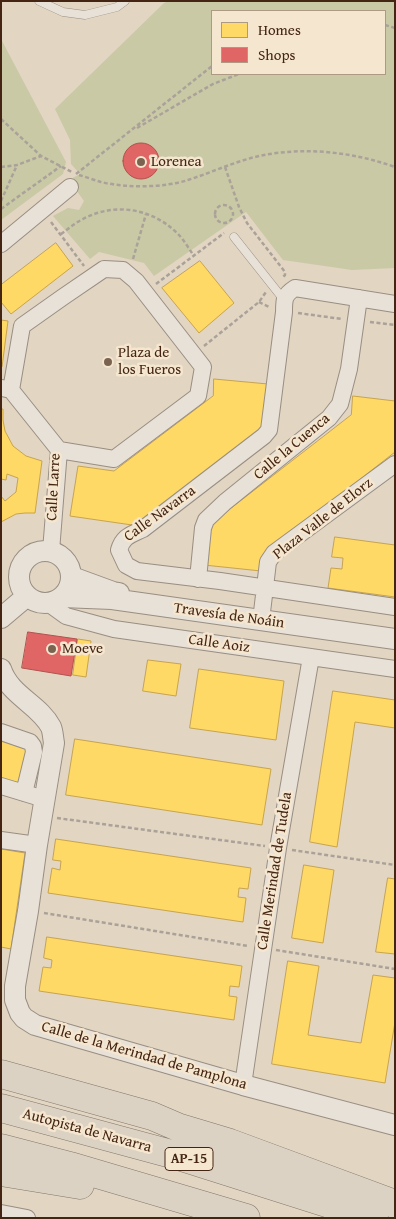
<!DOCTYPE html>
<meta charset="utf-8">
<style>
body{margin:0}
#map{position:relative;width:396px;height:1219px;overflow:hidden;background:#e2d5c2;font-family:"Gentium Book Plus",serif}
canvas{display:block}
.frame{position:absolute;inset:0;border:2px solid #442514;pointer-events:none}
.legend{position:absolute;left:211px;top:10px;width:175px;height:65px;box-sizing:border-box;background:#f5e6cf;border:1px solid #ae9984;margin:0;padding:6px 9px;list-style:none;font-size:15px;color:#442514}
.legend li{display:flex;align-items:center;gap:10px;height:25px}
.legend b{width:25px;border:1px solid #ae9984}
</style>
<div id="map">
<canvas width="396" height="1219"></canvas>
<div class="frame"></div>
<ul class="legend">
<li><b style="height:14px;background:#ffd966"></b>Homes</li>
<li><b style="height:14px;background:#e06666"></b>Shops</li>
</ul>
</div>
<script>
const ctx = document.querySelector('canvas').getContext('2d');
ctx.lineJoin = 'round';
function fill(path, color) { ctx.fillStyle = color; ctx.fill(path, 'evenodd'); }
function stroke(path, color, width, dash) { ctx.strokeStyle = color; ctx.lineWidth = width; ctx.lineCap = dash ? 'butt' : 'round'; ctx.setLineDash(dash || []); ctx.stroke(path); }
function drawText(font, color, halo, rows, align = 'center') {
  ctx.font = font + ' "Gentium Book Plus",serif'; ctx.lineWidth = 5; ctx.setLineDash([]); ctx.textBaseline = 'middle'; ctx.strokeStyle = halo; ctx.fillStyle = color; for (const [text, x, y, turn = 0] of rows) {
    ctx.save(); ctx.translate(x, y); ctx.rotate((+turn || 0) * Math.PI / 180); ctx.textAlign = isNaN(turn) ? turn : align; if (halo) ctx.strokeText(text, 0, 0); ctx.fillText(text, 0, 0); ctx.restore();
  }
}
fill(new Path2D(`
 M169,1H395V268L352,270L283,260L246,212L154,276L144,263L99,252L90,259L53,216L68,208L79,210L84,201L69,180L80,174L71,164L70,140L55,109L164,3ZM212,11H385V74H212Z
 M1,39L66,162L63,174L1,220Z`), '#c9c9a6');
const homes = new Path2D(`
 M56,243L73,266L11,314L1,302V285Z
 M200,261L234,303L199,333L162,288Z
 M1,320L8,321L2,367H1Z
 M214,379L268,384L263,431L139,526L70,516L78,466L114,471L213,396Z
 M353,396L395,401V452L263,555L261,571L204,565L208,526L351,415Z
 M1,409H3V420L5,431L13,446L26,456L42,461L35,513H25L16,514L1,522V496L5,501L16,492L18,478L7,474L6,480L1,479Z
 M335,537L395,545V597L328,588L331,568L342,569L343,558L332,557Z
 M78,639L91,641L86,677L73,675Z
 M148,660L181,664L176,696L143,691Z
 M199,669L284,681L276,740L190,728Z
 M333,691L395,700V728L355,722L337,847L310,842Z
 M75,739L271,769L262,825L66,795Z
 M1,741L29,746L19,785L1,781Z
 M56,839L251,868L248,889L239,888L238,897L246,898L243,922L48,893L52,868L60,870L61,861L53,860Z
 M1,849L25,853L11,949L1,947Z
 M304,865L334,870L323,943L292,938Z
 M388,878L395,879V954L376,952Z
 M47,937L242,966L239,987L230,986L229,996L237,997L234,1020L39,991L43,967L51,968L52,960L44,958Z
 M288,961L319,966L308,1035L361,1043L373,975L395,978V1022L385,1083L272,1064Z`);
fill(homes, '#ffd966');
stroke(homes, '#c7a34d', 1);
const shops = new Path2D(`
 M123 161a18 18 0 1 1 36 0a18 18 0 1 1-36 0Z
 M28,632L77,639L71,676L22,668Z`);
fill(shops, '#e06666');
stroke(shops, '#b1524d', 1);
const service = new Path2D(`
 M39,1L63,12L85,15L117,7L125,1
 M234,237L284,300`);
const minor = new Path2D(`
 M1,244L70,187
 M395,304L295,288C284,295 284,299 284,312L269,430L264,436L143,529C131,535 123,536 119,550L126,565L137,571L220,581L395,607
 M2,388L11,390L59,450L51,551
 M11,390L22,326L63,297L104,269L123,270L136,281L203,367L198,396L114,459L59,450
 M198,579L203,528L206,520L225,502L329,418L340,404L349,369L359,298
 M48,603L66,616L114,629L395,669
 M262,612L268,562L274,553L395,464
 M1,732L30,742L33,746L34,752L24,793
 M1,786L44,799
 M1,840L37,845
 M243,1085L278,848L311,657
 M1,1213L27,1218`);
const tertiary = new Path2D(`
 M19 577a26 26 0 1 1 52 0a26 26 0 1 1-52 0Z
 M72,577L113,592L119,593
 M62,597L112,599L395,639
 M1,618L27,596
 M1,669C10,696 39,704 51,727C53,732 53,738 54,743L37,845L28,911L15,986V1000L20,1013L24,1018L35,1025L243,1085L395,1125`);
const motorway = new Path2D(`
 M1,1074L152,1116L180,1128L230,1143L395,1204
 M1,1108L175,1155L374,1218
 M1,1148L70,1166L246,1218
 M1,1172L80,1185`);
stroke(service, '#998e82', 9);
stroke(minor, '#998e82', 18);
stroke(tertiary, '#998e82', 22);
stroke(motorway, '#82776b', 29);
stroke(new Path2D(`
 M385,25L395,28
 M1,119L41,156L72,172
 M137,128L213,84L239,74
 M1,167L17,165L41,156
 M225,167L239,207L247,223L285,272V275L283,277
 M76,174L212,66
 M79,175C86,177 94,180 101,182C126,188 163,188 188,180C213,172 238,160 264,155C307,147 353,152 395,167
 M1,201L17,165
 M215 214a9 9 0 1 1 18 0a9 9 0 1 1-18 0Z
 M1,209L61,166
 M51,222L84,266
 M61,234C68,229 75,223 83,219C115,202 152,208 178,234C184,240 189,249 194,256
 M133,259L146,214
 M156,284L224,233
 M259,302L269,307
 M298,313L342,319
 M370,322L395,325
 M204,346L259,302L266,292
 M57,818L265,846
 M292,850L395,865
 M44,913L248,946
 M276,950L395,969`), '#aaa299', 2.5, [4, 2.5]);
stroke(service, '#e8e1d7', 8);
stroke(minor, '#e8e1d7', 16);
stroke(tertiary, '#e8e1d7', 20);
stroke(motorway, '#dbd2c3', 28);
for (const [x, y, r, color] of [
 [141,162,5,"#7b6351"],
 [108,362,5,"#7b6351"],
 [52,649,5,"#7b6351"]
]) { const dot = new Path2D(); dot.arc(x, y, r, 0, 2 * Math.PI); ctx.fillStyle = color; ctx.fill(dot); stroke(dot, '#f5e6cf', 2); }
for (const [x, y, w] of [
 [189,1159,48]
]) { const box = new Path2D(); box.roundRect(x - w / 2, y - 11.5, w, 23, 4); ctx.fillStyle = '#f5e6cf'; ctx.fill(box); stroke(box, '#442514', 1); }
drawText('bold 14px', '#442514', null, [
 ["AP-15",189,1159]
]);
drawText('15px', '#442514', '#f5e6cf', [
 ["Lorenea",151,162],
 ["Plaza de",118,353],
 ["los Fueros",118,370],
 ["Moeve",62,649]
], 'left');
drawText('15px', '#442514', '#f5e6cf', [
 ["Calle la Cuenca",292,447,-40],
 ["Calle Larre",54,487,-87],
 ["Calle Navarra",160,514,-36],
 ["Plaza Valle de Elorz",323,519,-38],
 ["Travesía de Noáin",229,616,8],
 ["Calle Aoiz",219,644,8],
 ["Calle Merindad de Tudela",275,871,-81],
 ["Calle de la Merindad de Pamplona",144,1056,16],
 ["Autopista de Navarra",87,1131,15]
]);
</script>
